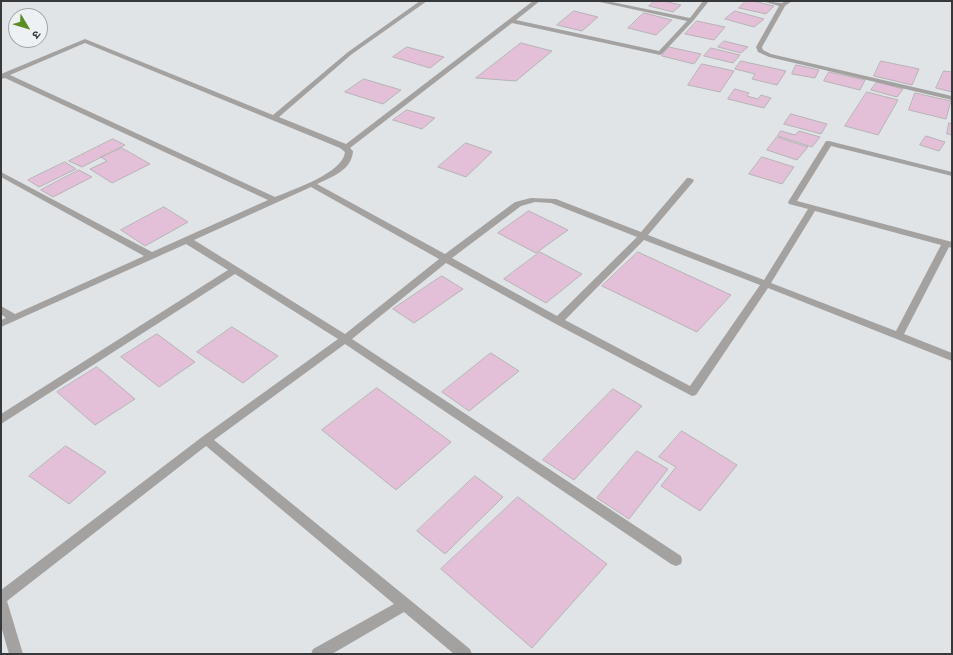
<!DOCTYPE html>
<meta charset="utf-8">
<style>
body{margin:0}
#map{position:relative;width:953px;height:655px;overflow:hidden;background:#e1e4e7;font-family:"Crimson Pro","Noto Sans Devanagari",serif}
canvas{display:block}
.frame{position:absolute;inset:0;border:2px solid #363839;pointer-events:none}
.north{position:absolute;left:8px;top:8px;width:40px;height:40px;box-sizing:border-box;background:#eef1f4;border:1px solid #a4a7a9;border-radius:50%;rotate:128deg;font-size:11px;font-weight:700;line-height:16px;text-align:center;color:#363839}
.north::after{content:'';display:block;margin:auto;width:14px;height:18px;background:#5b8d24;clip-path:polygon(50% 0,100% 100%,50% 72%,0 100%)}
</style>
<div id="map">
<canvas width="953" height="655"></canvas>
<div class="frame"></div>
<div class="north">उ</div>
</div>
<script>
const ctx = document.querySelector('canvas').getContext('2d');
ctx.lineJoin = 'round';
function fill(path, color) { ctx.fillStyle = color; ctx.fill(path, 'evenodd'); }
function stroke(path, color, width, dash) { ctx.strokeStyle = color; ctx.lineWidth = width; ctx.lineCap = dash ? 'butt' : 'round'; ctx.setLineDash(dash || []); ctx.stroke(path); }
const building = new Path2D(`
 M655,1H664L681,5L673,12L649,6Z
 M746,1H753L774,6L766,14L739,8Z
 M574,11L598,17L582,31L557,25Z
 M735,11L764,19L754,27L725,19Z
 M644,13L672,20L656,35L628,28Z
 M697,21L725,27L714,40L685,34Z
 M724,41L748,47L741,53L718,47Z
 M521,43L552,51L516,81L476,78Z
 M407,47L444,57L430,68L393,57Z
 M669,47L701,54L694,64L662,56Z
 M711,48L740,55L733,63L704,56Z
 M741,61L786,71L777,85L752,79L755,74L735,69Z
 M881,61L919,69L912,85L874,76Z
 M702,64L734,71L720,92L688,85Z
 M796,65L819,70L815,78L792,74Z
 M944,71L952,72V92L936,88Z
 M829,72L865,80L860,90L824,81Z
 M364,79L401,90L383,104L345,92Z
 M877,82L903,89L897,97L871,90Z
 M735,89L749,93L747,96L758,99L761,95L771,98L764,108L728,99Z
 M867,92L898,100L878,135L845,126Z
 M915,93L951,101L946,119L909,110Z
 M407,110L435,118L422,129L393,120Z
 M791,114L827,124L821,134L784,124Z
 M949,123L952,124V135L947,134Z
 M781,131L795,135L799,131L820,137L812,147L778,136Z
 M926,136L945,142L939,151L920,145Z
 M777,137L808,147L797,160L767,150Z
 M113,139L125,145L82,167L69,161Z
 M466,143L492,152L466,177L438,167Z
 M122,148L150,164L112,183L90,169L107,161L101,157Z
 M762,157L794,167L782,184L749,174Z
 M65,162L76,169L39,187L28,180Z
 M79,170L92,177L53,197L41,190Z
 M164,207L188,222L145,246L121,230Z
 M529,211L568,230L536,253L498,233Z
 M540,252L582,274L546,303L504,279Z
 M638,252L731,295L697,332L602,286Z
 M442,276L463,289L414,323L393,309Z
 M232,327L278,356L243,383L197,352Z
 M157,334L195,362L159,387L121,357Z
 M491,353L519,371L469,411L442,392Z
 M97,367L135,399L95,425L57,392Z
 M377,388L451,442L396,490L322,430Z
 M613,389L642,406L574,480L543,460Z
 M682,431L737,465L700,511L661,486L676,467L659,457Z
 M66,446L106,472L69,504L29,476Z
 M637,451L668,469L629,519L597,498Z
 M475,476L503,497L445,554L417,531Z
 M518,497L607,564L532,648L441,569Z`);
fill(building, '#e3c0d8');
stroke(building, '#b6b3b5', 1);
fill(new Path2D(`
 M420,1H427L352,54L279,117L346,144L533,1H540L516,20L659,51L687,21L595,1H607L690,18L703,1H709L693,21L662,54L660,55L512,23L350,148L353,151C352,170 332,177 317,184L445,254L515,202L531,198L556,199L641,232L687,178H690L694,180L693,182L648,235L764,280L808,209L789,204L788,202L826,141H829L952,172V176L831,146L797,201L952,242V248L949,247L904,334L952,353V361L768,288L696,395L692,396L554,323L446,263L352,339L681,556L682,560L681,564L676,566L671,564L345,344L214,440L470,649L472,654H454L404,612L332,654H311L313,649L394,604L206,446L7,601L23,654H9L1,626V590L202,437L338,339L235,274L1,424V414L228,270L186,244L1,327V320L6,318L1,314V306L15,314L144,256L1,177V172L152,252L268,200L5,78L1,79V74L85,39L273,115L348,52ZM85,43L340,148L345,152C343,173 294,189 275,197L10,75ZM311,187L439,259L345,334L194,240ZM535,202L551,203L637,237L557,316L452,258L521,206ZM815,211L941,245L896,331L771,283ZM644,240L760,285L690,386L565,320Z
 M762,1L782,3L785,1H792L785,6L762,47L763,50L771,54L952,96V100L769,57L758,52L756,47L779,6Z`), '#a4a2a1');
</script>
